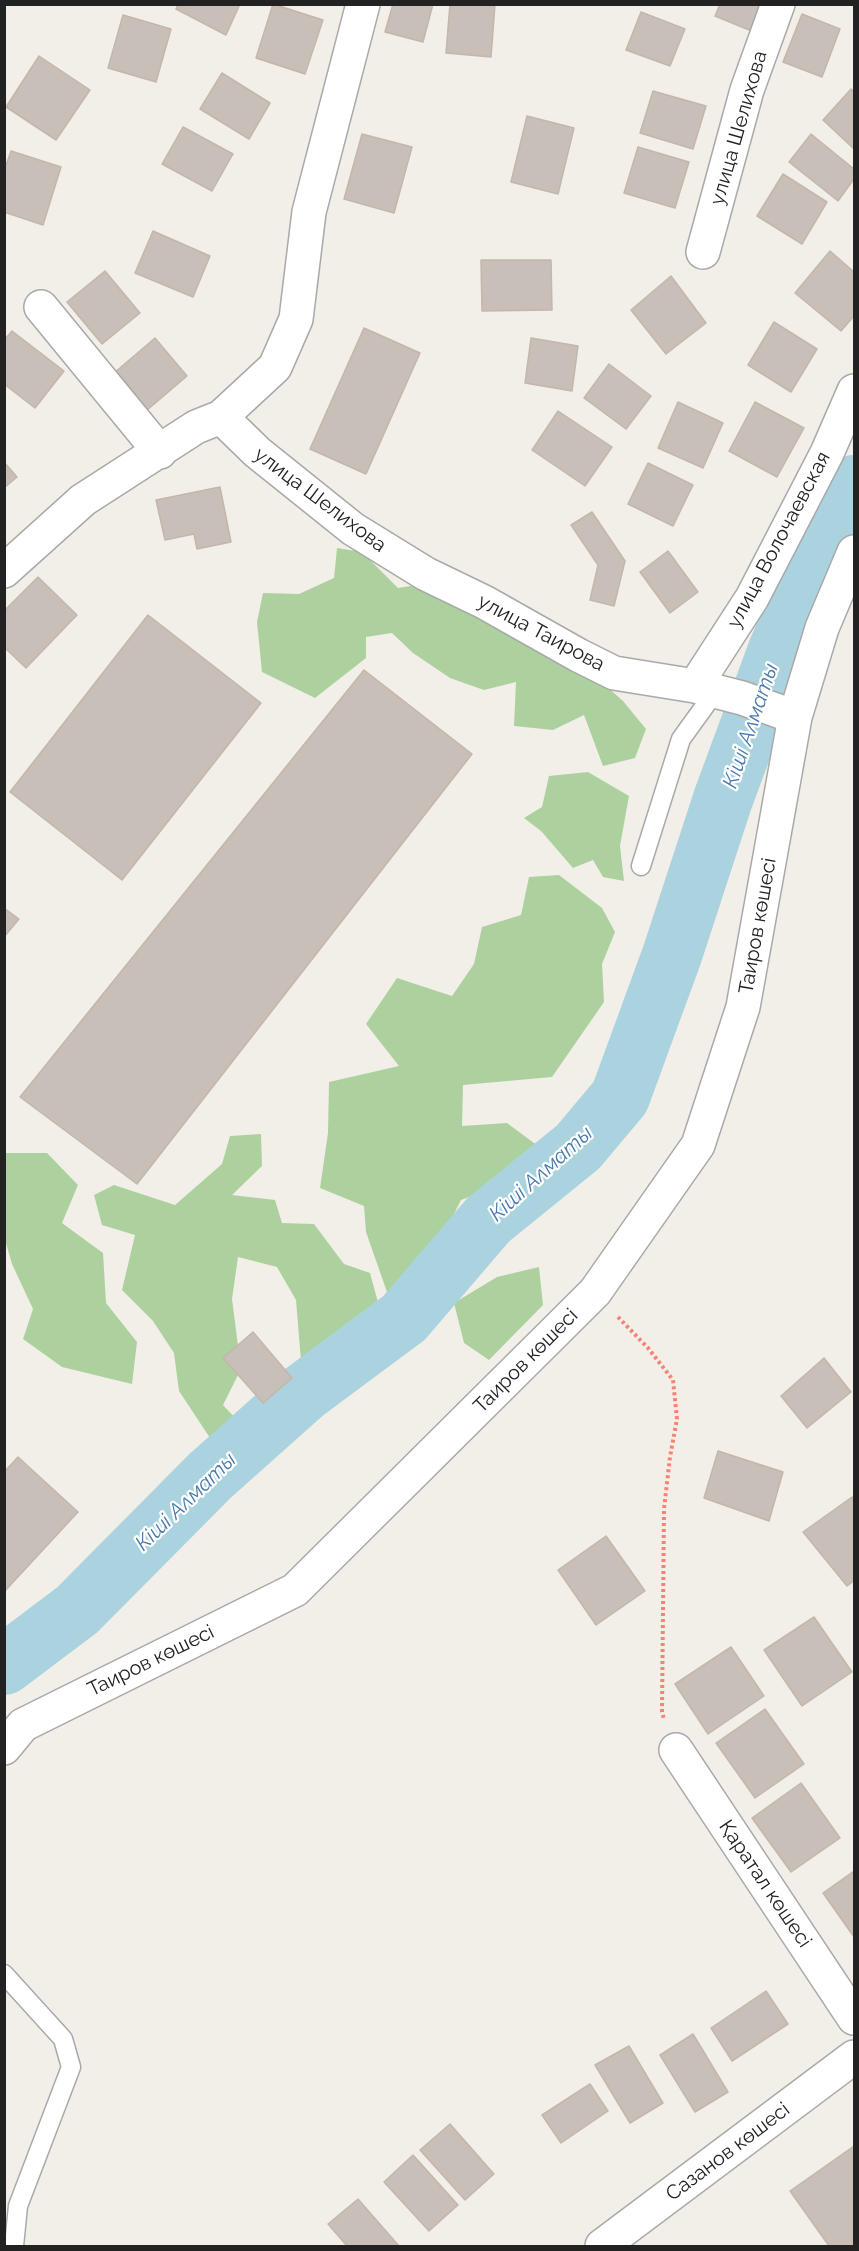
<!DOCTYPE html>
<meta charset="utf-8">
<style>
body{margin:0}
#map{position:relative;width:859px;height:2251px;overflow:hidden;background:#f2efe9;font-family:Raleway,sans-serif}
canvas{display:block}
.frame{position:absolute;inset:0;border:6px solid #222;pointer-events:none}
</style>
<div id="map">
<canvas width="859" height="2251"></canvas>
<div class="frame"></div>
</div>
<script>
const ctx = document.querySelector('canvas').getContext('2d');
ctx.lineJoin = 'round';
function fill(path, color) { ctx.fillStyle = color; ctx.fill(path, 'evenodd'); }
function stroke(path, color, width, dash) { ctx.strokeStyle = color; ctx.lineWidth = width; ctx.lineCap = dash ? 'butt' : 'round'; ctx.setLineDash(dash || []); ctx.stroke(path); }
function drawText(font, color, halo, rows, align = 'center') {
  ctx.font = font + ' Raleway,sans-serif'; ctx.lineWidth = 4.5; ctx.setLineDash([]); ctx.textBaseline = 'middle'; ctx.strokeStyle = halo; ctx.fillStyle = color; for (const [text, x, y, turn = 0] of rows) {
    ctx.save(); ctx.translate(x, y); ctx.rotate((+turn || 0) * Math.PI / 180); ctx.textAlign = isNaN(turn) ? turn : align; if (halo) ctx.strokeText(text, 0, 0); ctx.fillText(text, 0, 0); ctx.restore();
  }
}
fill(new Path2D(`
 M337,548L362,552L398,588L453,579L536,623L623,701L646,729L635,758L603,766L584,715L553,730L514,726L516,682L484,690L450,678L413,653L392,633L366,637V658L315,698L262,672L257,622L263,593L299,594L334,578Z
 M588,772L629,796L620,846L624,881L603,877L593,860L573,868L541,831L524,818L542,807L549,776Z
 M559,875L602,908L615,932L602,964L604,1002L552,1077L463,1085L462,1126L507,1123L538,1146L519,1178L461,1200L427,1268L387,1292L366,1232L364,1206L320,1188L328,1133L329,1082L399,1066L366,1024L397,978L452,996L474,964L482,927L521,915L529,877Z
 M261,1134L262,1166L232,1195L275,1200L282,1223L314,1224L344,1264L370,1273L379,1306L336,1351L302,1373L296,1300L277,1267L238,1257L232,1299L241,1369L223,1405L241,1424L214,1444L179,1391L174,1353L153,1321L122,1290L135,1235L102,1225L94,1195L114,1185L175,1205L222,1164L230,1136Z
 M5,1153H47L78,1185L62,1223L103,1253L106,1303L137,1342L132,1384L62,1367L23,1339L33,1309L12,1264L5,1240Z
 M539,1267L543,1305L489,1360L464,1343L454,1303L497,1277Z`), '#add19e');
stroke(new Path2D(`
 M4,1665L77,1610L210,1476L303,1393L404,1318L488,1220L578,1147L620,1097L672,955L723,799L778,650L824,542L854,485`), '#aad3df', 60);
const building = new Path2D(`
 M178,4H240L226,35L176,9Z
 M273,4L323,20L305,74L256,58Z
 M393,4H433L423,42L385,32Z
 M450,4H495L491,57L446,53Z
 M720,4H765L754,32L715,16Z
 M641,12L685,29L670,66L626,50Z
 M802,14L840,29L822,77L783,62Z
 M123,15L171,29L156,82L108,68Z
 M39,56L90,90L56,140L6,107Z
 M222,73L270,103L249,139L200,109Z
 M851,89L854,92V149L823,120Z
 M653,91L706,106L693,149L640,133Z
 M527,116L574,128L558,194L511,182Z
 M183,127L233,154L212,191L162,164Z
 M362,134L412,147L394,213L344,199Z
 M811,134L854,169V179L838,201L789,162Z
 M638,147L689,162L675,208L624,193Z
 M11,151L61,167L43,225L4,212V171Z
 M783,174L827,202L802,244L757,216Z
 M153,231L210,256L193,297L135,273Z
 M830,251L854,272V316L841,331L795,293Z
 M481,260H551L552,310L482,311Z
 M105,271L140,313L102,344L67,302Z
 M671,276L706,323L666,354L631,310Z
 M774,322L817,349L791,392L748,365Z
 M364,328L420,353L366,474L310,449Z
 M12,331L64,371L35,408L4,384V340Z
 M155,338L187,376L146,411L114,373Z
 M531,338L578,346L572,391L525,383Z
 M609,364L651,396L626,429L584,398Z
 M678,402L723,423L703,468L658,448Z
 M755,402L804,428L777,477L729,451Z
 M558,411L612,447L585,486L532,450Z
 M4,462L17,477L4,488Z
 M648,463L693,485L673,526L628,504Z
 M220,487L231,542L197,549L194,534L165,540L156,500Z
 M592,512L625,561L614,606L590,600L598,565L571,525Z
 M668,551L698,592L670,613L640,572Z
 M38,577L77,615L26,668L4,647V611Z
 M148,615L261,703L122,880L10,792Z
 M364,670L472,754L137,1184L20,1097Z
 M4,908L19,919L4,937Z
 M253,1332L292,1378L263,1403L223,1358Z
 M824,1358L851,1392L807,1428L781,1396Z
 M718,1451L783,1472L769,1521L704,1498Z
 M18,1457L78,1512L4,1592V1472Z
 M852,1497L854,1501V1581L847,1586L803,1532Z
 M606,1536L645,1591L596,1625L558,1570Z
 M814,1617L852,1672L802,1706L764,1650Z
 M731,1647L764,1696L708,1734L675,1684Z
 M765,1709L804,1764L755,1798L716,1743Z
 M801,1783L840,1838L791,1872L752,1818Z
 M854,1871V1937L823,1893Z
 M766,1991L788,2024L732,2061L711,2028Z
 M693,2034L728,2092L695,2112L660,2055Z
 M629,2046L663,2103L630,2123L595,2065Z
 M590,2084L608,2111L561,2143L542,2115Z
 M450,2124L494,2174L465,2200L420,2150Z
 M854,2146V2246H829L790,2191Z
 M413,2155L458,2205L429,2231L384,2182Z
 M358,2199L399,2246H347L328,2224Z`);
fill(building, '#c7bfb8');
stroke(building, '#c4b6ab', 1.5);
const service = new Path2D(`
 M641,866L681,739L715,692
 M4,1974L63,2039L71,2067L18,2206L14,2246`);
const minor = new Path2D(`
 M703,252L747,90L778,4
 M41,307L160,452
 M221,417L257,452L353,529L426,574L484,602L578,655L614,673L695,686L742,698L795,717
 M4,571L83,500L196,427L221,417L275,367L296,319L309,212L363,4
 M695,686L752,598L827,453L854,391
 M4,1748L23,1725L295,1590L595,1292L698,1145L743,1007L795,717L822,628L854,552
 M676,1750L854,2018
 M602,2246L854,2057`);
stroke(service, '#a9a9a9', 21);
stroke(minor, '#a9a9a9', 36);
stroke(new Path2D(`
 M618,1317L648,1348L673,1380L677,1419L670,1457L664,1509L662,1712L664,1719`), '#fa8072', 4, [3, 3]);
stroke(service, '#fff', 18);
stroke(minor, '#fff', 33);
drawText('20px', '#222', '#fff', [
 ["улица Шелихова",739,128,-74],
 ["улица Шелихова",320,500,37],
 ["улица Волочаевская",779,540,-62],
 ["улица Таирова",541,633,28],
 ["Таиров көшесі",758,926,-80],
 ["Таиров көшесі",526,1361,-45],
 ["Таиров көшесі",151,1661,-26],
 ["Қаратал көшесі",765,1884,56],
 ["Сазанов көшесі",728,2152,-37]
]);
drawText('italic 21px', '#4a7aab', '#fff', [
 ["Кіші Алматы",751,726,-71],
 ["Кіші Алматы",541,1174,-42],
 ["Кіші Алматы",186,1502,-44]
]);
</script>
